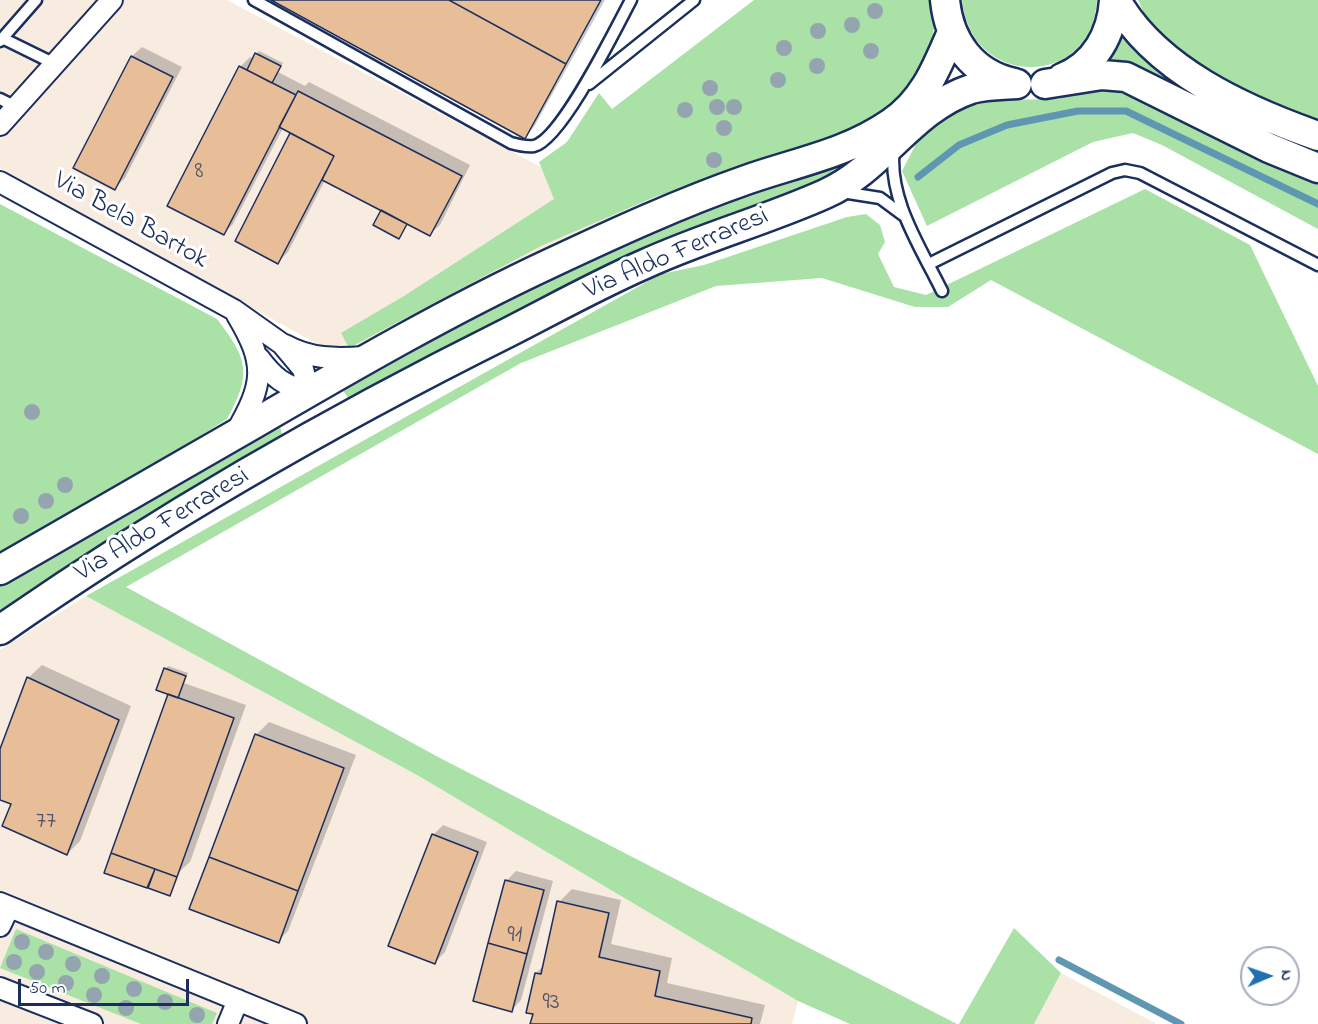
<!DOCTYPE html>
<style>
body{margin:0}
#map{position:relative;width:1318px;height:1024px;overflow:hidden;background:#fff;font-family:"Indie Flower",sans-serif}
canvas{display:block}
.north{position:absolute;left:1240px;top:946px;width:60px;height:60px;box-sizing:border-box;background:#fff;border:2px solid #a4acbf;border-radius:50%;rotate:88deg;font-size:16px;font-weight:700;line-height:24px;text-align:center;color:#1b2f5e}
.north::after{content:'';display:block;margin:auto;width:21px;height:27px;background:#1f6fb2;clip-path:polygon(50% 0,100% 100%,50% 72%,0 100%)}
.scale{position:absolute;left:18px;top:979px;width:171px;height:27px;box-sizing:border-box;border:3px solid #1b2f5e;border-top:0;padding-left:8px;font-size:18px;line-height:21px;white-space:nowrap;color:#1b2f5e;-webkit-text-stroke:4px #fff;paint-order:stroke}
</style>
<div id="map">
<canvas width="1318" height="1024"></canvas>
<div class="north">N</div>
<div class="scale">50 m</div>
</div>
<script>
const ctx = document.querySelector('canvas').getContext('2d');
ctx.lineJoin = 'round';
function fill(path, color) { ctx.fillStyle = color; ctx.fill(path, 'evenodd'); }
function stroke(path, color, width, dash) { ctx.strokeStyle = color; ctx.lineWidth = width; ctx.lineCap = dash ? 'butt' : 'round'; ctx.setLineDash(dash || []); ctx.stroke(path); }
function drawText(font, color, halo, rows, align = 'center') {
  ctx.font = font + ' "Indie Flower",sans-serif'; ctx.lineWidth = 6; ctx.setLineDash([]); ctx.textBaseline = 'middle'; ctx.strokeStyle = halo; ctx.fillStyle = color; for (const [text, x, y, turn = 0] of rows) {
    ctx.save(); ctx.translate(x, y); ctx.rotate((+turn || 0) * Math.PI / 180); ctx.textAlign = isNaN(turn) ? turn : align; if (halo) ctx.strokeText(text, 0, 0); ctx.fillText(text, 0, 0); ctx.restore();
  }
}
fill(new Path2D(`
 M0,0H227L633,216L339,356L0,168Z
 M86,596L417,775L798,1001L792,1024H0V650Z
 M1061,973L1157,1024H1034Z`), '#f8ece0');
fill(new Path2D(`
 M754,0H932L934,26L931,53L908,97L857,130L655,197L543,245L349,348L341,333L404,296L554,199L539,162L567,142L599,93L612,109Z
 M962,0H1097C1092,89 971,90 962,0Z
 M1138,0H1318V118C1275,107 1174,62 1150,25C1145,18 1142,8 1138,0Z
 M1123,31L1318,147V159L1106,61Z
 M1099,86L1142,98L1318,183V229L1162,145L1133,133L1093,142L927,226L902,171L917,142L951,112L993,100L1058,99Z
 M837,165L843,173L352,404L339,384L599,252L759,188Z
 M1145,189L1250,245L1318,386V454L991,280L948,307H915L822,278L716,286L521,363L126,587L440,758L957,1024H850L798,1001L417,775L86,596L661,274L704,265L847,217L866,214L880,225L885,242L878,254L894,287L926,295Z
 M0,204L217,319C248,359 252,374 227,419L0,562Z
 M278,419L285,445L0,613V584Z
 M1014,928L1061,973L1034,1024H959Z
 M16,929L217,1013L212,1024H141L0,968Z`), '#a9e1a6');
fill(new Path2D(`
 M274,0H605L534,127L524,137Z
 M142,47L182,67L125,178L115,188L75,167L132,56Z
 M259,51L283,63L278,72L305,86L309,82L470,165L440,225L430,234L408,223L399,237L383,210L325,180L288,252L278,262L237,241L292,133L283,128L233,224L223,234L240,67L250,57L254,59Z
 M42,665L131,706L80,841L67,854L13,803L0,798V753L28,678Z
 M168,666L188,673L184,683L246,705L190,862L179,872L170,894L148,886L113,854L170,695L165,669Z
 M269,722L356,755L288,931L278,941L256,735Z
 M443,825L487,842L445,952L435,962L433,835Z
 M516,871L553,881L521,1000L512,1010L506,881Z
 M572,889L621,900L611,944L672,958L667,983L765,1005L760,1024H532L536,973L544,965L559,902Z`), '#0003');
stroke(new Path2D(`
 M918,177L959,145L1007,125L1078,111H1126L1318,204
 M1059,960L1181,1024`), '#5f96b1', 7);
const building = new Path2D(`
 M271,0H449L566,64L525,139Z
 M449,0H601L566,64Z
 M255,53L281,66L272,83L247,70Z
 M131,56L173,77L115,190L73,168Z
 M239,66L296,95L224,235L167,206Z
 M298,91L462,176L430,236L322,180L334,156L279,127Z
 M290,133L334,156L278,264L235,241Z
 M381,210L407,224L399,239L373,225Z
 M164,668L186,676L178,698L156,690Z
 M27,677L119,720L67,855L2,826L11,804L0,800V749Z
 M168,694L234,718L177,877L111,853Z
 M255,734L344,768L298,891L209,857Z
 M432,834L478,852L435,964L388,946Z
 M111,853L155,869L147,888L104,873Z
 M209,857L298,891L279,943L189,909Z
 M155,869L177,877L170,896L148,888Z
 M505,880L544,890L527,954L488,943Z
 M557,901L609,913L599,957L660,971L655,996L752,1018L751,1024H530L533,1014L526,1013L535,973L541,974Z
 M488,943L527,954L512,1012L473,1001Z`);
fill(building, '#e8be98');
stroke(building, '#1b2f5e', 1.5);
const service = new Path2D(`
 M254,0L511,143C518,145 526,147 534,146C562,139 616,28 631,0
 M2,38L55,64
 M0,41L36,0
 M589,84L694,0
 M0,99L16,107
 M894,148C887,198 921,248 942,291
 M842,192L880,198L903,215
 M929,264L1112,173L1125,170L1140,173L1318,265`);
const minor = new Path2D(`
 M0,125L112,0
 M0,182L234,310L282,344L303,369L309,392C284,386 274,378 259,358
 M285,345C310,359 335,359 364,357
 M235,434C264,384 267,365 237,315
 M0,903L296,1024
 M0,926L9,907
 M0,988L92,1024
 M228,1024L238,1000`);
const secondary = new Path2D(`
 M945,0C949,41 972,74 1014,83
 M1116,0C1155,70 1244,110 1318,136
 M1062,78C1095,65 1112,34 1114,0
 M1045,84L1102,75L1126,77L1269,148L1318,168
 M0,570C84,522 168,474 252,425C350,368 448,311 551,263C615,233 680,203 746,180C797,162 846,154 891,123C924,101 937,67 952,32
 M0,630C161,518 334,419 509,332C554,309 599,284 645,264C704,237 767,220 825,194C882,169 911,109 971,89C985,85 1002,85 1017,84`);
stroke(service, '#1b2f5e', 15);
stroke(minor, '#1b2f5e', 24);
stroke(secondary, '#1b2f5e', 33);
stroke(service, '#fff', 10);
stroke(minor, '#fff', 20);
stroke(secondary, '#fff', 28);
ctx.fillStyle = '#95a5b0';
for (const [x, y] of [
 [875,11],
 [852,25],
 [818,31],
 [784,48],
 [871,51],
 [817,66],
 [778,80],
 [710,88],
 [717,107],
 [734,107],
 [685,110],
 [724,128],
 [714,160],
 [32,412],
 [65,485],
 [46,501],
 [21,516],
 [22,942],
 [46,952],
 [14,962],
 [73,964],
 [37,972],
 [102,976],
 [66,983],
 [134,989],
 [94,995],
 [165,1002],
 [126,1008],
 [197,1015]
]) { ctx.beginPath(); ctx.arc(x, y, 8, 0, 2 * Math.PI); ctx.fill(); }
drawText('24px', '#4e536c', null, [
 ["8",199,173],
 ["77",46,823],
 ["91",515,937],
 ["93",551,1004]
]);
drawText('27px', '#1b2f5e', '#fff', [
 ["Via Bela Bartok",130,222,29],
 ["Via Aldo Ferraresi",677,255,-23],
 ["Via Aldo Ferraresi",163,526,-31]
]);
</script>
